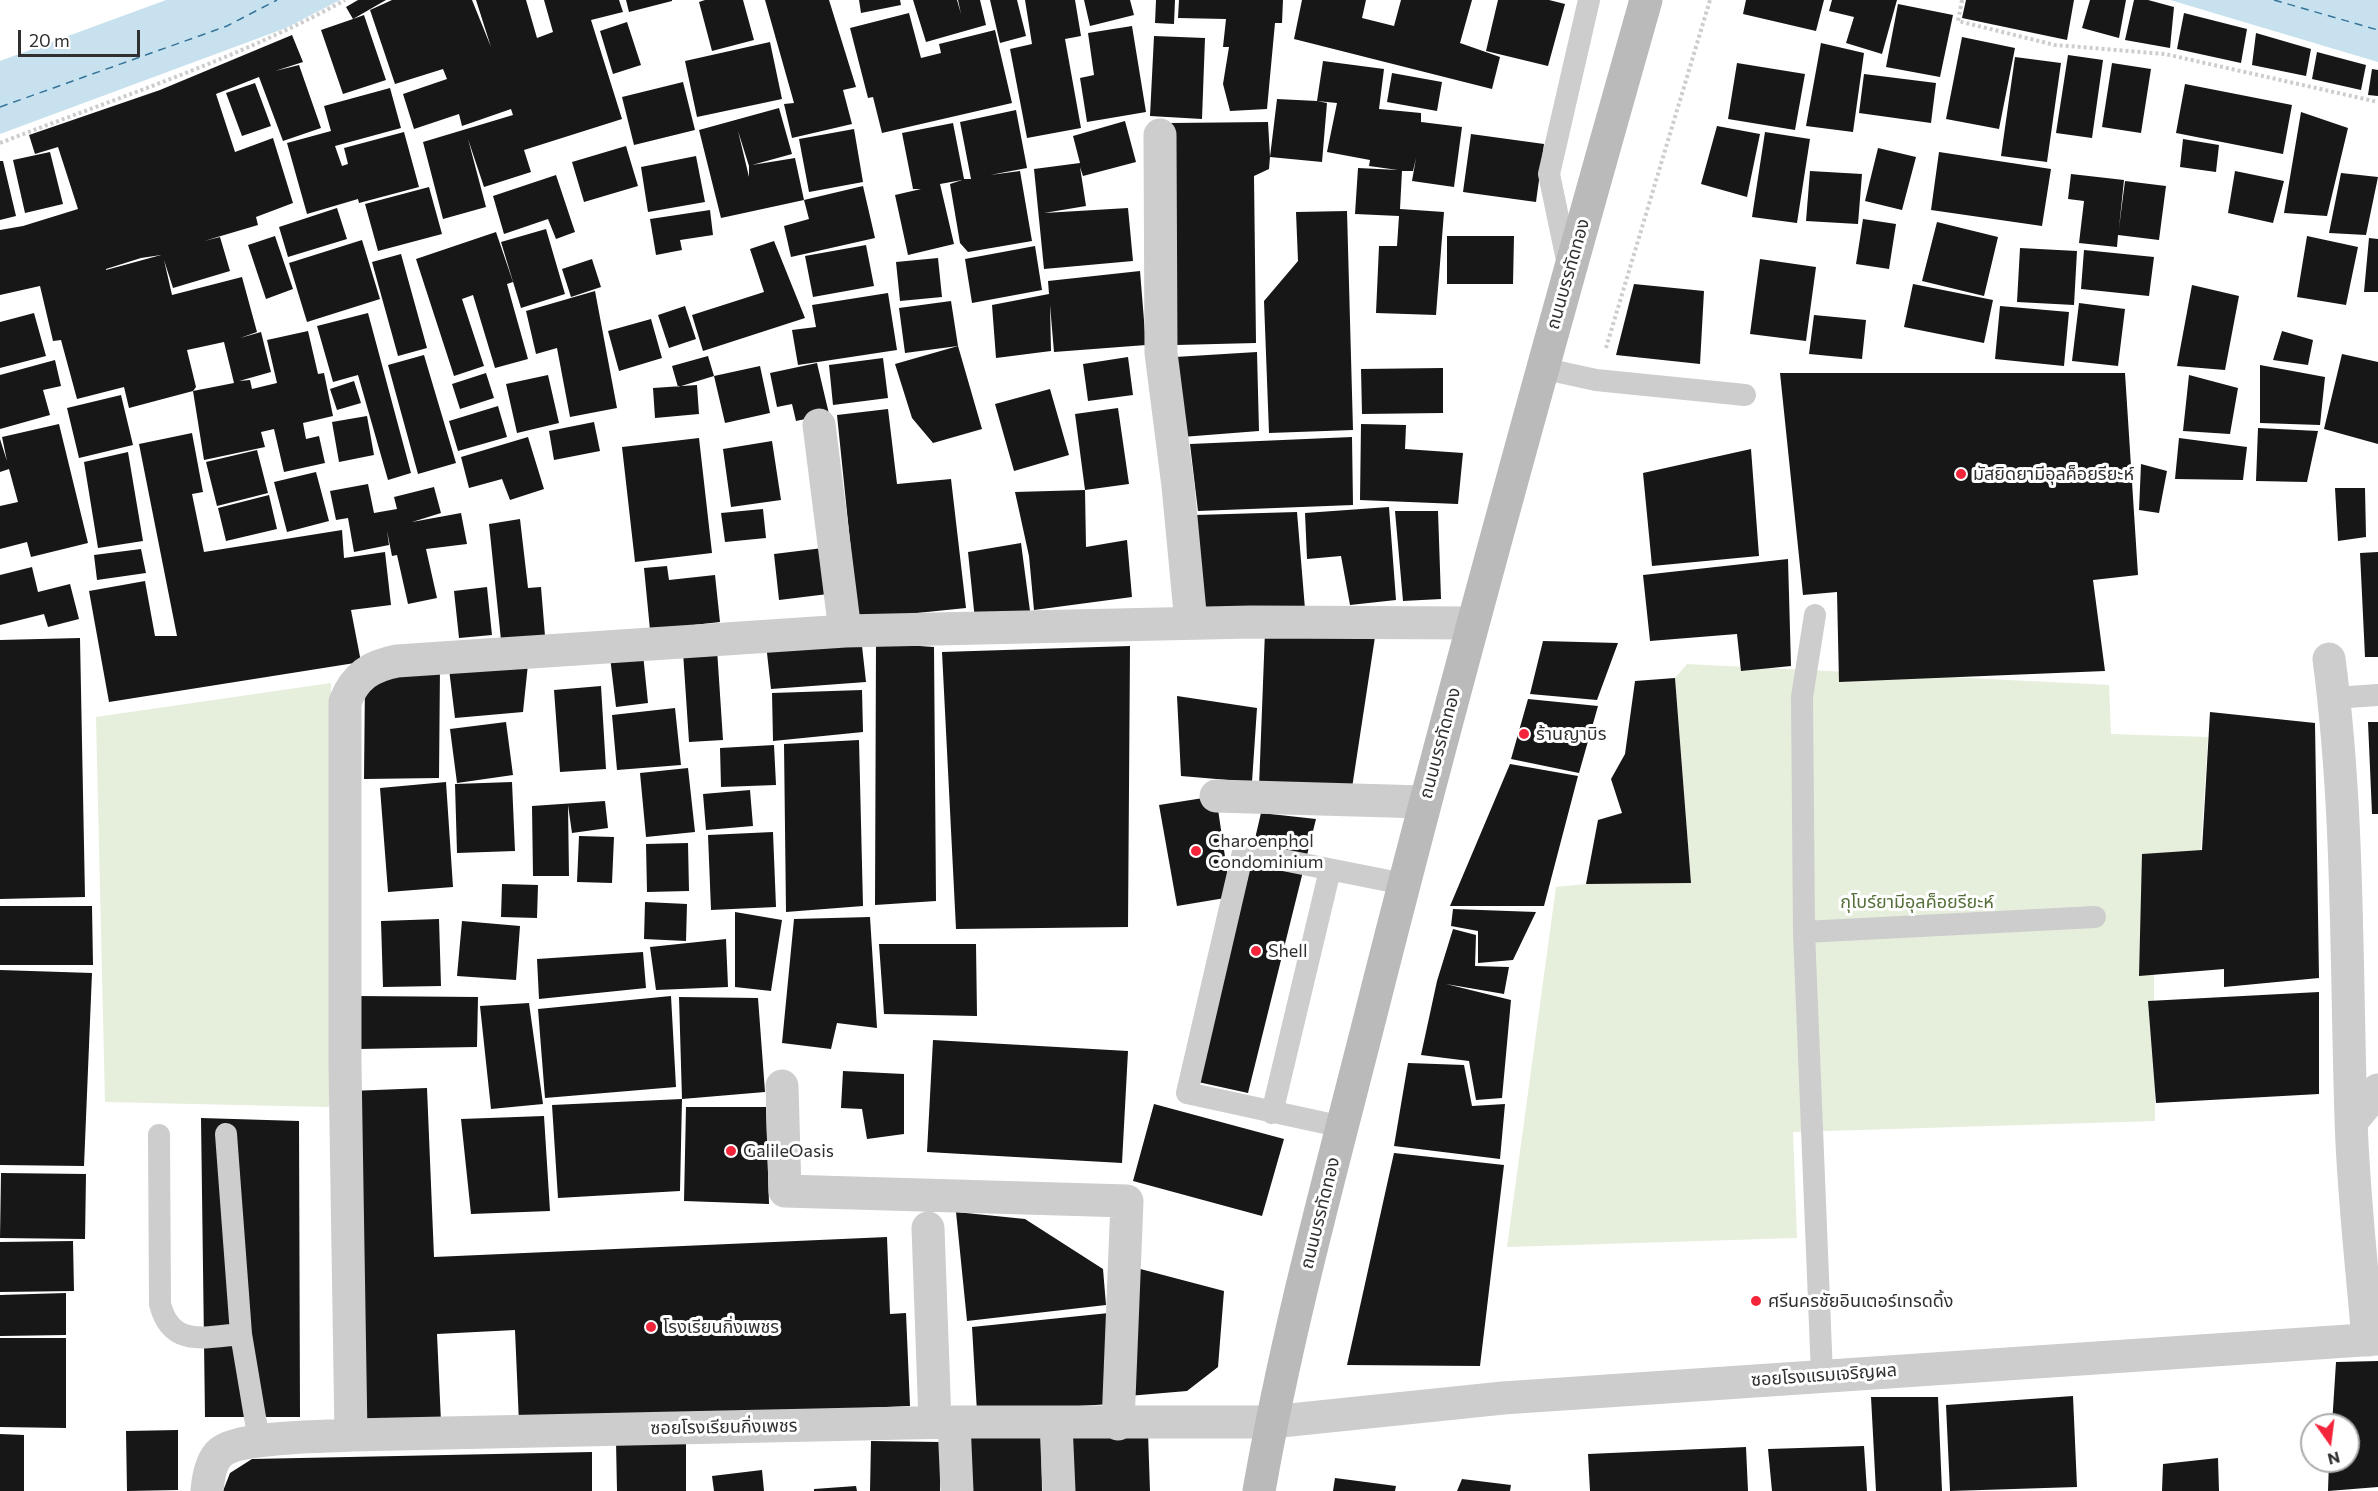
<!DOCTYPE html>
<meta charset="utf-8">
<style>
body{margin:0}
#map{position:relative;width:2378px;height:1491px;overflow:hidden;background:#fff;font-family:Commissioner,sans-serif}
canvas{display:block}
.north{position:absolute;left:2300px;top:1413px;width:60px;height:60px;box-sizing:border-box;background:#fff;border:2px solid #acacac;border-radius:50%;rotate:166deg;font-size:16px;font-weight:700;line-height:24px;text-align:center;color:#303030}
.north::after{content:'';display:block;margin:auto;width:21px;height:27px;background:#f3253a;clip-path:polygon(50% 0,100% 100%,50% 72%,0 100%)}
.scale{position:absolute;left:18px;top:30px;width:122px;height:27px;box-sizing:border-box;border:3px solid #303030;border-top:0;padding-left:8px;font-size:18px;line-height:21px;white-space:nowrap;color:#303030;-webkit-text-stroke:4px #fff;paint-order:stroke}
</style>
<div id="map">
<canvas width="2378" height="1491"></canvas>
<div class="north">N</div>
<div class="scale">20 m</div>
</div>
<script>
const ctx = document.querySelector('canvas').getContext('2d');
ctx.lineJoin = 'round';
function fill(path, color) { ctx.fillStyle = color; ctx.fill(path, 'evenodd'); }
function stroke(path, color, width, dash) { ctx.strokeStyle = color; ctx.lineWidth = width; ctx.lineCap = dash ? 'butt' : 'round'; ctx.setLineDash(dash || []); ctx.stroke(path); }
function drawText(font, color, halo, rows, align = 'center') {
  ctx.font = font + ' Commissioner,"Noto Sans Thai",sans-serif'; ctx.lineWidth = 6; ctx.setLineDash([]); ctx.textBaseline = 'middle'; ctx.strokeStyle = halo; ctx.fillStyle = color; for (const [text, x, y, turn = 0] of rows) {
    ctx.save(); ctx.translate(x, y); ctx.rotate((+turn || 0) * Math.PI / 180); ctx.textAlign = isNaN(turn) ? turn : align; if (halo) ctx.strokeText(text, 0, 0); ctx.fillText(text, 0, 0); ctx.restore();
  }
}
fill(new Path2D(`
 M1687,664L2109,685L2111,734L2208,737L2200,860L2153,863L2155,1121L1793,1132L1797,1238L1507,1247L1556,887L1586,884L1691,883L1675,678Z
 M331,683L329,1107L105,1102L96,717Z`), '#e6eedc');
fill(new Path2D(`
 M166,0H340L286,28L0,134V61Z
 M2170,0H2378V62Z`), '#c7e1ef');
stroke(new Path2D(`
 M2274,0L2378,30
 M0,107L227,26L277,0`), '#367599', 1.5, [8, 6]);
fill(new Path2D(`
 M358,0H386L353,19L364,15L386,80L343,94L321,30L353,19L346,7Z
 M392,0H472L491,47L476,0H526L537,38L553,32L544,0H619L623,12L591,20L622,119L524,150L531,172L484,187L468,139L486,207L443,219L423,142L513,115L511,109L462,126L459,114L414,129L403,94L447,79L443,69L395,84L370,10Z
 M626,0H672V1L629,12Z
 M705,0H743L754,40L712,51L699,2Z
 M765,0H829L856,87L843,90L852,124L792,138L784,104L794,103Z
 M859,0H900L901,5L861,13Z
 M913,0H957L961,14L958,0H980L986,25L926,42Z
 M990,0H1017L1026,36L1000,43Z
 M1025,0H1075L1081,36L1065,39L1081,128L1027,138L1010,49L1032,44Z
 M1084,0H1130L1134,15L1090,26Z
 M1156,0H1175L1174,24L1155,23Z
 M1179,0H1283L1282,23H1275L1267,109L1230,111L1223,84L1229,47H1223L1226,19L1178,18Z
 M1302,0H1366L1362,18L1394,26L1401,0H1472L1460,43L1500,57L1492,89L1294,39Z
 M1498,0H1549L1565,4L1548,66L1486,51Z
 M1746,0H1824L1816,31L1743,14Z
 M1832,0H1897L1882,54L1846,43L1854,17L1829,11Z
 M1966,0H2074L2067,40L1962,18Z
 M2090,0H2126L2119,38L2082,28Z
 M2134,0H2148L2174,7L2170,48L2125,40Z
 M1898,4L1953,15L1940,77L1886,67Z
 M909,13L921,58L941,53L939,44L995,30L1012,103L882,133L873,97L868,98L850,28Z
 M2184,13L2247,29L2241,63L2177,49Z
 M627,22L641,65L613,74L600,31Z
 M1132,26L1146,112L1087,122L1080,78L1094,75L1088,33Z
 M2256,33L2311,49L2306,76L2252,65Z
 M292,35L303,62L275,71L299,65L321,128L283,141L259,77L216,94L235,152L273,138L293,203L256,217L258,225L204,241L220,237L230,271L173,288L164,260L172,295L242,277L257,332L240,338L261,332L271,372L239,381L250,380L252,389L277,383L267,340L308,331L318,374L324,373L333,416L303,423L306,439L319,436L325,463L284,472L274,429L261,432L265,447L204,460L193,391L234,383L224,342L187,350L196,387L193,391L129,408L124,387L77,399L61,340L53,341L40,286L0,295V230L23,226L78,209L58,147L35,154L29,135L160,90ZM161,255L106,270V269L141,258Z
 M1154,36L1205,38L1202,119L1150,116Z
 M1962,37L2015,48L1999,129L1946,119Z
 M770,42L782,99L697,117L685,61Z
 M1821,43L1864,53L1853,132L1806,126Z
 M2317,52L2366,65L2361,90L2312,79Z
 M2068,55L2103,60L2092,138L2056,133Z
 M2015,57L2061,63L2047,162L2001,156Z
 M1323,61L1384,69L1379,109L1421,113V122L1462,127L1454,187L1412,181L1416,158L1413,171H1402L1400,209L1444,212L1436,315L1376,313L1379,246H1397L1399,216L1355,214L1358,168L1398,170L1369,166L1370,160L1327,152L1337,103L1317,101L1327,103L1322,162L1270,157L1269,169L1254,176L1256,343L1176,345L1171,123L1268,122L1270,157L1277,99L1317,101Z
 M1737,63L1805,74L1795,130L1728,119Z
 M2112,63L2151,69L2141,133L2102,127Z
 M2372,69L2378,70V96L2368,95Z
 M1392,73L1442,82L1437,111L1387,102Z
 M1864,74L1936,83L1931,123L1859,113Z
 M683,82L695,130L634,145L622,97Z
 M255,83L271,126L242,136L226,93Z
 M2185,84L2292,105L2283,154L2176,133Z
 M390,88L401,128L335,146L342,166L348,164L344,148L404,132L419,187L359,203L358,199L307,214L287,143L331,131L324,106Z
 M779,108L792,154L752,165L795,158L804,200L721,218L699,130ZM738,131L749,166V177Z
 M1016,110L1027,168L990,175L1020,171L1032,241L968,252L960,243L950,184L962,180L940,184L954,244L908,255L895,195L921,189H913L902,133L953,123L964,179H971L960,122Z
 M2301,112L2348,128L2327,216L2284,213Z
 M1125,121L1136,162L1083,176L1080,167L1086,206L1044,213L1128,208L1133,261L1044,269L1034,169L1080,163L1073,136Z
 M1717,126L1760,134L1747,197L1701,184Z
 M854,129L863,182L809,192L799,139Z
 M1765,132L1810,139L1797,223L1752,217Z
 M1471,134L1544,144L1536,202L1463,192Z
 M2183,139L2219,145L2216,172L2180,167Z
 M626,146L638,186L584,202L572,162Z
 M1878,148L1916,157L1902,210L1865,201Z
 M50,152L63,204L25,213L13,160Z
 M1939,152L2051,169L2042,226L1931,210Z
 M696,156L705,202L648,212L641,167Z
 M0,161H3L16,216L0,220Z
 M1810,171L1862,174L1858,224L1806,221Z
 M2235,171L2284,181L2273,223L2228,213Z
 M2341,173L2378,177L2366,235L2329,233Z
 M2071,174L2124,180L2119,228L2125,181L2166,186L2159,240L2118,235L2117,247L2079,243L2084,201L2068,199Z
 M556,175L575,232L556,239L548,219L504,234L493,196Z
 M863,186L875,238L791,257L784,226L809,219L804,200Z
 M429,187L442,234L378,251L365,204Z
 M337,208L347,239L288,257L279,227Z
 M710,210L713,235L680,240L682,250L656,255L650,219Z
 M1347,211L1353,430L1269,433L1264,301L1298,261L1296,212Z
 M1863,219L1896,224L1889,269L1856,264Z
 M1937,222L1998,237L1984,296L1922,281Z
 M546,229L565,294L521,308L501,242Z
 M496,232L513,282L507,284L528,359L495,368L473,295L462,299L484,366L454,376L416,259Z
 M275,236L293,289L266,299L248,245Z
 M1447,236H1514L1513,284H1447Z
 M2307,236L2358,247L2346,305L2297,297Z
 M2369,238L2378,239V292H2364Z
 M362,240L380,299L307,322L289,263Z
 M774,241L805,318L703,351L692,315L764,292L750,249Z
 M866,245L874,286L813,297L805,256Z
 M1035,246L1042,290L972,303L965,259Z
 M2020,248L2077,251L2074,305L2017,302Z
 M2084,250L2154,257L2149,296L2081,289Z
 M401,254L427,348L398,356L372,262Z
 M938,258L942,297L900,301L896,262Z
 M592,259L601,287L571,297L562,269Z
 M1760,259L1816,267L1806,341L1750,334Z
 M1140,271L1146,345L1054,352L1050,305L1051,351L996,358L992,305L1049,294L1048,281Z
 M1634,284L1704,291L1700,364L1616,355Z
 M1913,284L1993,300L1984,343L1904,327Z
 M2192,285L2239,296L2225,370L2177,366Z
 M595,291L617,408L570,417L557,348L536,354L526,311Z
 M888,293L897,350L798,365L792,330L816,327L812,305Z
 M951,301L958,346L982,429L933,443L912,418L895,364L958,346L905,353L899,308Z
 M2079,303L2125,309L2118,366L2072,361Z
 M685,306L696,339L669,348L658,315Z
 M2000,306L2069,312L2064,366L1995,359Z
 M34,313L46,356L0,368V322Z
 M368,313L411,473L388,480L358,375L333,382L317,326Z
 M1814,315L1866,320L1862,359L1809,354Z
 M651,319L662,358L619,371L608,331Z
 M2282,331L2313,340L2308,365L2273,360Z
 M1257,352L1259,431L1182,437L1175,357Z
 M2342,354L2378,362V444L2324,429Z
 M424,355L456,463L418,474L388,365Z
 M708,356L714,376L760,366L770,413L725,423L714,376L678,387L672,366Z
 M1128,357L1133,395L1088,401L1083,364Z
 M883,358L888,398L833,405L829,365Z
 M55,360L61,386L43,390L50,415L0,429V375Z
 M817,363L829,414L796,421L792,404L777,407L770,373Z
 M2260,365L2325,377L2320,425L2260,423Z
 M1443,368V413L1362,414L1361,369Z
 M486,373L494,398L460,409L452,384Z
 M1780,373H2125L2138,575L2093,580L2105,671L1839,682L1837,592L1803,595Z
 M548,375L559,423L517,433L506,384Z
 M2189,375L2238,388L2230,434L2183,431Z
 M354,381L361,403L337,410L330,389Z
 M697,385L699,414L655,418L653,388Z
 M1050,389L1069,455L1014,471L995,404Z
 M121,395L133,445L79,458L67,408Z
 M498,406L507,437L458,451L449,421Z
 M1118,408L1129,484L1085,490L1075,414Z
 M888,409L897,484L951,479L966,608L858,619L837,415Z
 M367,416L374,455L339,462L332,422Z
 M594,422L600,451L554,460L549,431Z
 M59,424L88,543L31,557L27,542L0,549V506L18,502L9,469L0,472V439L7,461L2,437Z
 M1361,424L1406,425L1405,449L1463,453L1458,504L1360,500Z
 M2258,428L2318,431L2307,482L2256,481Z
 M192,433L203,492L192,494L204,552L342,530L344,558L385,552L391,605L351,610L361,662L109,702L89,591L145,581L155,636H177L139,444Z
 M528,437L544,489L510,500L502,479L469,488L461,457Z
 M1352,437L1353,505L1198,511L1190,444Z
 M699,438L712,553L635,562L622,447Z
 M2179,438L2247,447L2243,480L2175,479Z
 M772,441L781,500L731,507L723,449Z
 M1751,449L1759,556L1652,566L1643,473Z
 M257,450L268,493L217,506L206,462Z
 M128,452L143,541L98,548L84,462Z
 M2141,464L2167,471L2159,513L2139,510Z
 M316,472L329,521L287,532L274,482Z
 M368,484L374,513L397,509L394,497L434,487L441,513L412,522L461,513L467,544L426,549L437,598L408,604L397,555L392,556L387,531L389,545L354,552L348,518L336,520L330,491Z
 M2335,488H2365L2366,537L2338,541Z
 M1085,490L1086,547L1127,540L1132,597L1034,610L1029,556L1015,492Z
 M269,495L277,529L226,541L218,508Z
 M1389,507L1396,600L1350,605L1341,556L1307,559L1305,513Z
 M763,509L766,538L725,542L721,513Z
 M1395,511H1438L1441,599L1403,601Z
 M1297,512L1305,609L1201,613L1195,515Z
 M520,519L528,588L541,587L545,636L501,640L489,524Z
 M1021,543L1030,611L975,620L968,552Z
 M823,548L828,594L779,600L774,554Z
 M141,549L146,573L97,580L94,555Z
 M2378,552V657H2365L2360,553Z
 M1788,559L1791,666L1741,671L1737,634L1650,641L1643,575Z
 M667,566L669,580L715,575L720,622L650,630L644,568Z
 M32,567L38,592L70,584L79,619L48,627L44,614L0,625V575Z
 M487,587L492,635L459,638L454,591Z
 M1265,631L1375,637L1352,788L1259,787Z
 M861,637L866,682L771,689L766,644Z
 M80,638L85,897L0,899V640Z
 M1543,641L1618,643L1597,700L1530,694Z
 M876,643L934,647L936,901L875,905Z
 M1130,646L1128,927L956,929L942,652Z
 M717,649L723,740L689,742L683,652Z
 M643,654L648,703L616,707L610,657Z
 M528,664L523,712L455,718L449,669Z
 M440,666L439,778L364,779L365,680Z
 M1675,678L1691,883L1586,884L1598,820L1622,813L1611,779L1625,754L1635,681Z
 M601,686L606,769L560,772L554,690Z
 M862,690L863,732L773,741L772,693Z
 M1177,696L1257,708L1252,782L1181,776Z
 M1528,699L1598,706L1579,773L1511,759Z
 M675,708L681,765L617,770L612,715Z
 M2210,712L2315,723L2319,978L2224,987V969L2139,976L2142,854L2202,850Z
 M506,722L513,775L457,783L450,729Z
 M2368,722H2378V814H2372Z
 M859,740L863,906L786,912L784,744Z
 M774,745L776,785L721,787L720,748Z
 M1510,764L1578,776L1544,906H1450Z
 M688,768L695,832L646,837L640,773Z
 M446,782L453,887L388,892L380,788Z
 M512,782L515,851L457,853L455,784Z
 M750,790L753,826L706,830L703,794Z
 M1216,796L1231,897L1177,906L1159,805Z
 M605,801L608,828L572,833L568,805L569,876H533L532,806Z
 M1261,813L1316,819L1248,1093L1198,1082Z
 M773,832L776,907L711,910L708,835Z
 M579,836L614,837L612,883L577,882Z
 M688,843L689,891L647,892L646,844Z
 M502,884L538,885L537,918L501,917Z
 M645,902L687,904L686,941L644,939Z
 M0,906H92L93,965H0Z
 M1453,909L1536,912L1513,960L1478,963V931L1451,926Z
 M735,912L782,920L771,991L735,987Z
 M870,917L877,1028L837,1023L831,1049L782,1043L794,919Z
 M439,919L441,986L383,987L381,921Z
 M462,921L520,926L516,980L457,976Z
 M1453,929L1476,935L1475,966L1509,967L1504,994L1446,984L1511,1000L1502,1098L1476,1100L1469,1061L1421,1055L1437,981Z
 M726,939L728,987L656,990L650,947Z
 M879,944H976L977,1016L884,1014Z
 M643,952L646,988L539,999L537,959Z
 M0,970L92,973L84,1166L0,1165Z
 M2319,992V1094L2156,1103L2148,1001Z
 M358,996L478,997L477,1047L358,1049Z
 M671,996L676,1087L545,1098L538,1009Z
 M679,997L758,998L765,1092L682,1099Z
 M529,1003L543,1104L491,1109L480,1006Z
 M933,1040L1128,1051L1122,1163L927,1152Z
 M1408,1063L1464,1065L1472,1106L1505,1104L1500,1159L1394,1146Z
 M843,1071L904,1074V1134L867,1139L862,1109L841,1108Z
 M427,1088L434,1257L887,1237L890,1314L906,1313L910,1406L519,1423L515,1330L437,1334L441,1422L364,1426L350,1091Z
 M682,1099L680,1191L558,1198L552,1105Z
 M1154,1104L1284,1139L1262,1216L1133,1181Z
 M686,1107H766L769,1204L684,1201Z
 M544,1116L550,1211L471,1214L461,1119Z
 M201,1118L299,1121L300,1417H205Z
 M1394,1153L1504,1165L1480,1366L1347,1365Z
 M1,1173L86,1174L85,1239L0,1238Z
 M956,1212L1025,1219L1103,1269L1106,1305L967,1321Z
 M73,1241L74,1291L0,1292V1242Z
 M1129,1266L1224,1291L1218,1367L1187,1391L1128,1396Z
 M66,1293V1335L0,1336V1295Z
 M1109,1313L1112,1404L977,1412L972,1327Z
 M0,1338H66V1428L0,1427Z
 M2378,1361V1487L2328,1491L2329,1461H2348V1425H2332L2336,1362Z
 M2073,1396L2077,1487L1950,1491L1946,1405Z
 M1871,1397H1938L1942,1491H1876Z
 M178,1430V1490L127,1491L126,1431Z
 M1148,1432L1150,1491H1069L1067,1435Z
 M0,1434L24,1435V1491H0Z
 M1041,1436L1042,1491H969L968,1437Z
 M686,1439V1491H617L616,1441Z
 M871,1441L941,1442L940,1491H870Z
 M1864,1446L1867,1491H1772L1768,1449Z
 M1746,1447L1748,1491H1590L1588,1454Z
 M592,1452V1491H223L230,1473L252,1459Z
 M2218,1458L2219,1491H2162L2163,1464Z
 M762,1470L764,1491H714L712,1476Z
 M1335,1478L1396,1486L1395,1491H1333Z
 M1462,1479L1511,1485L1510,1491H1457Z
 M856,1486L857,1491H814V1489Z`), '#171717');
stroke(new Path2D(`
 M1962,0L1958,21L2055,45L2165,54L2378,102
 M0,143C116,98 236,60 345,0
 M1606,348L1710,0`), '#cdcdcd', 4, [3, 3]);
stroke(new Path2D(`
 M1568,265L1549,174L1589,0
 M1541,368L1596,380L1745,395
 M2334,698L2378,695
 M1804,932L1802,697L1815,615
 M1272,1113L1330,870
 M1343,1127L1187,1093L1243,852L1404,884
 M226,1134L241,1334L259,1441
 M159,1135L160,1304C171,1348 205,1337 241,1334
 M1822,1375L1804,932L2095,917`), '#cdcdcd', 22);
stroke(new Path2D(`
 M1160,135L1161,353L1178,486L1191,623
 M819,425L845,631
 M2329,659C2349,810 2346,965 2351,1118C2353,1192 2362,1266 2368,1340
 M1216,796L1424,802
 M782,1086L785,1191L1127,1201L1118,1424
 M2351,1122L2378,1090
 M928,1228L935,1422
 M954,1422L957,1491
 M1056,1423L1059,1491
 M351,1435L345,1064V702C355,676 371,666 397,661L845,631L1251,622L1472,623
 M207,1491C208,1479 211,1460 221,1452C241,1436 324,1437 351,1435L954,1422H1271L1503,1398L2378,1339`), '#cdcdcd', 33);
stroke(new Path2D(`
 M1259,1491C1289,1320 1336,1154 1378,986C1462,656 1553,328 1646,0`), '#bababa', 33);
for (const [x, y, r, color] of [
 [1961,474,6,"#f3253a"],
 [1524,734,6,"#f3253a"],
 [1196,851,6,"#f3253a"],
 [1256,951,6,"#f3253a"],
 [731,1151,6,"#f3253a"],
 [1756,1301,6,"#f3253a"],
 [651,1327,6,"#f3253a"]
]) { const dot = new Path2D(); dot.arc(x, y, r, 0, 2 * Math.PI); ctx.fillStyle = color; ctx.fill(dot); stroke(dot, '#fff', 2); }
drawText('18px', '#303030', '#fff', [
 ["ถนนบรรทัดทอง",1568,274,-74],
 ["ถนนบรรทัดทอง",1440,743,-75],
 ["ถนนบรรทัดทอง",1320,1213,-76],
 ["ซอยโรงแรมเจริญผล",1824,1375,-4],
 ["ซอยโรงเรียนกิ่งเพชร",724,1427,-1]
]);
drawText('18px', '#303030', '#fff', [
 ["มัสยิดยามีอุลค็อยรียะห์",1973,474],
 ["ร้านญาบิร",1536,734],
 ["Charoenphol",1208,841],
 ["Condominium",1208,862],
 ["Shell",1268,951],
 ["GalileOasis",743,1151],
 ["ศรีนครชัยอินเตอร์เทรดดิ้ง",1768,1301],
 ["โรงเรียนกิ่งเพชร",663,1327]
], 'left');
drawText('18px', '#546f39', '#fff', [
 ["กุโบร์ยามีอุลค็อยรียะห์",1917,902]
]);
</script>
